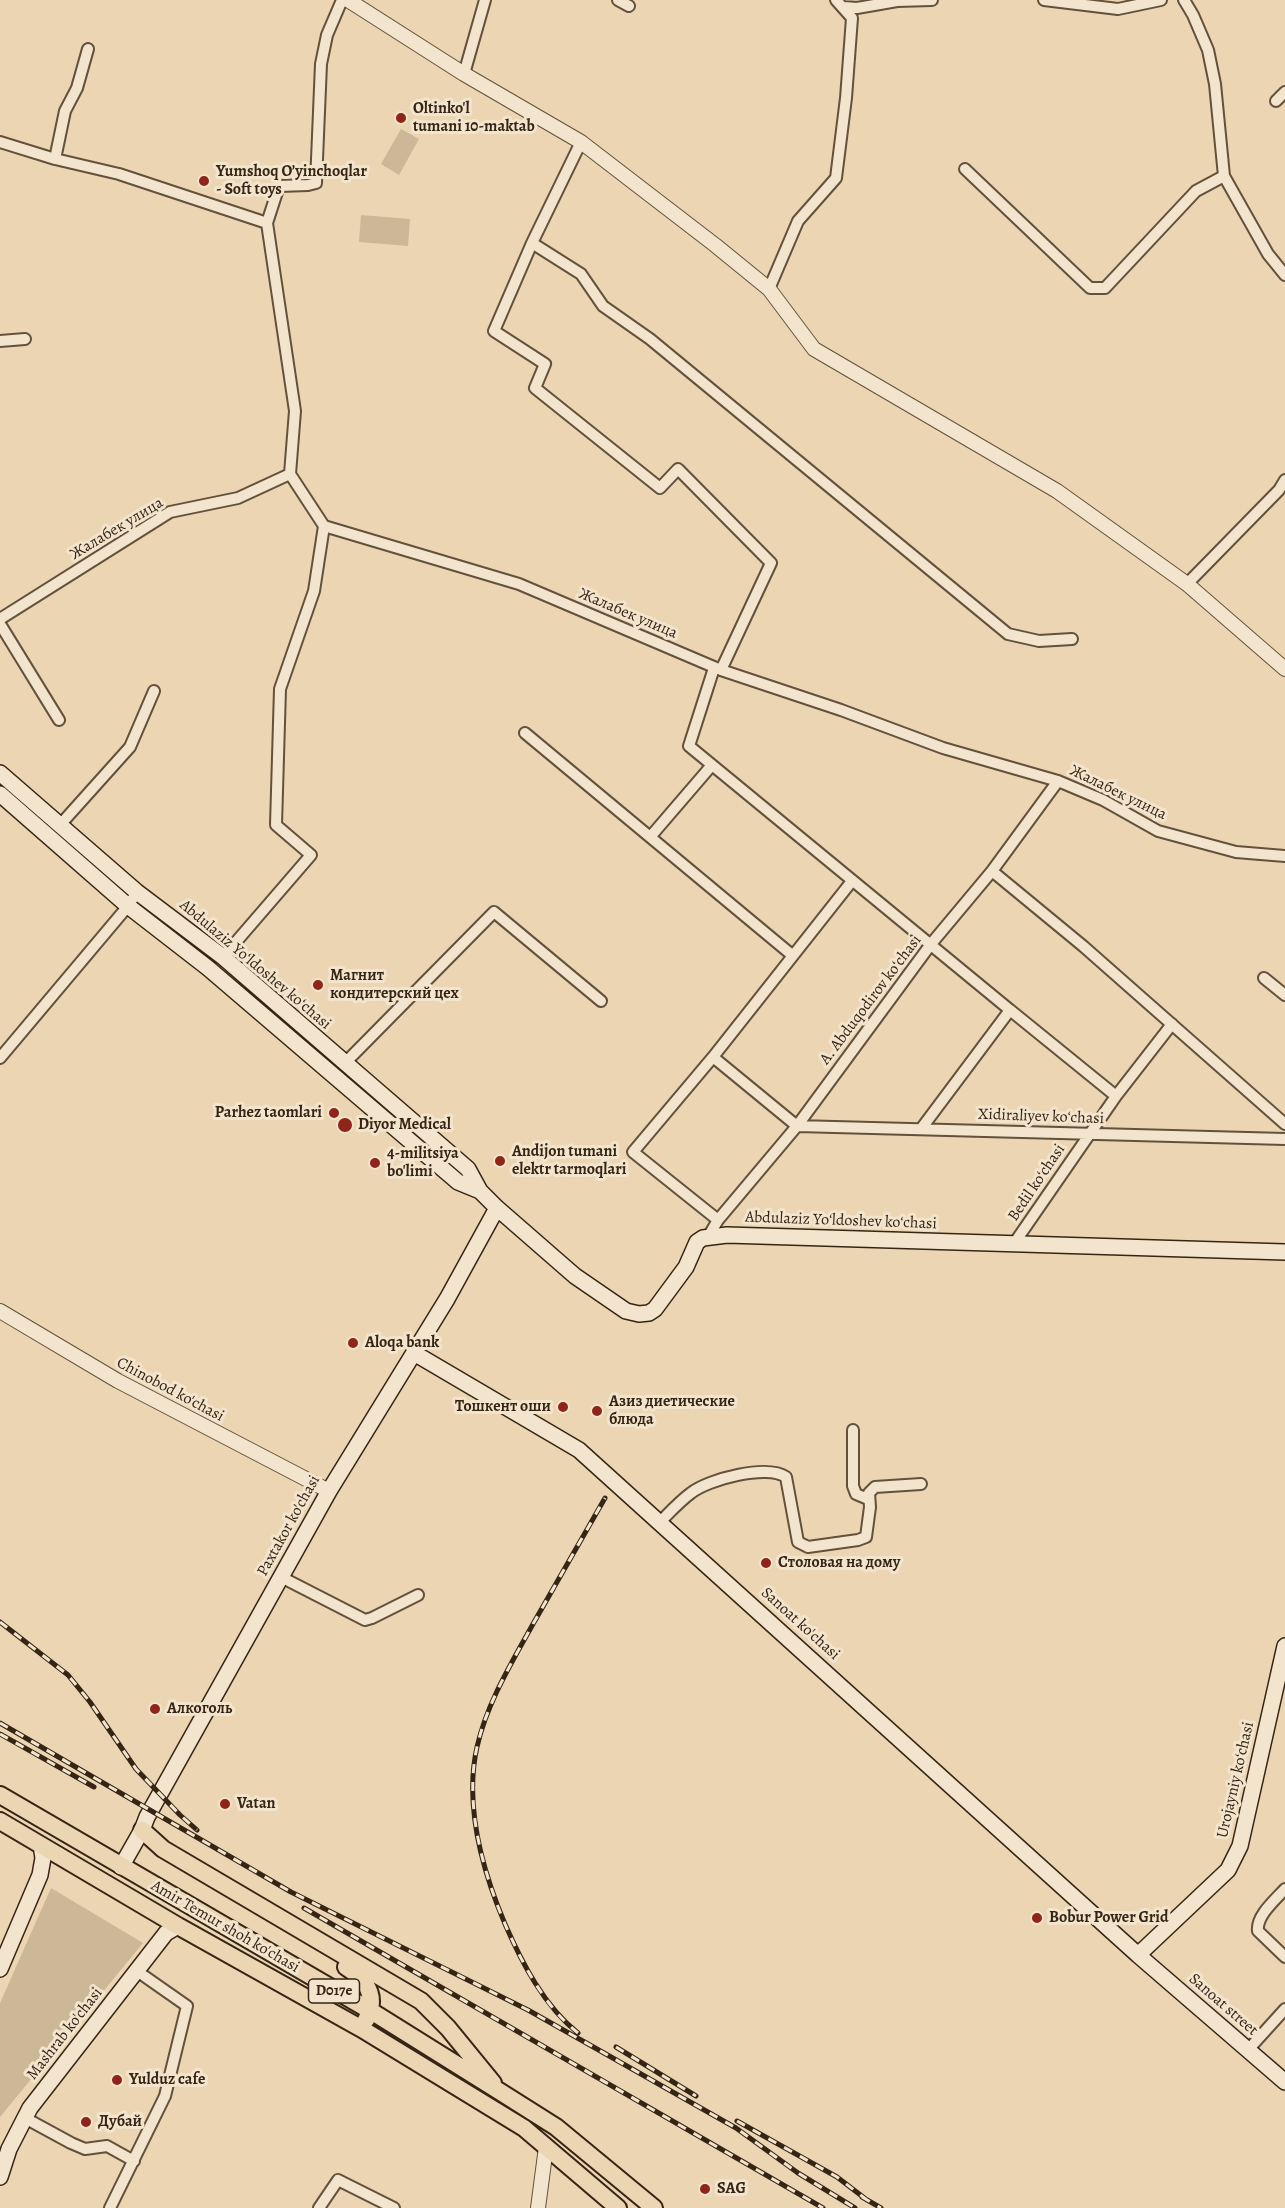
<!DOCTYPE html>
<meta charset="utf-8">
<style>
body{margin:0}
canvas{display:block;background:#ebd5b2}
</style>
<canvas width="1285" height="2208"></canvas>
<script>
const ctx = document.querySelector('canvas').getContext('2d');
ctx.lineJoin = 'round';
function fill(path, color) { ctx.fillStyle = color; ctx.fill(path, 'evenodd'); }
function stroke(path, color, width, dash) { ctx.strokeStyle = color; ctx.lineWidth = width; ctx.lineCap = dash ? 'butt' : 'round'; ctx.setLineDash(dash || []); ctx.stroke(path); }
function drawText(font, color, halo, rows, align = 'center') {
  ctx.font = font + ' Alegreya,serif'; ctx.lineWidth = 6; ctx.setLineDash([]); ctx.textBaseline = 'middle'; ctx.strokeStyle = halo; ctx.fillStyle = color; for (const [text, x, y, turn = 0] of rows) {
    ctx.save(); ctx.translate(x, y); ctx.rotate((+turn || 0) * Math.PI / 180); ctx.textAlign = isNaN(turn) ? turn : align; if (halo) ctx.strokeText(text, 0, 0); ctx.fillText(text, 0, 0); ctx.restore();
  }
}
fill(new Path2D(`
 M401,129L419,139L399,175L381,164Z
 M361,215L410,219L408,246L359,242Z
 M51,1888L143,1943L0,2117V2003Z`), '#ccb797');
const minor = new Path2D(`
 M618,0L629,6
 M1044,0L1118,9L1161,0
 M1184,0L1193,15L1208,50L1215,84L1224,176L1268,254L1285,275
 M844,7L857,8L897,1L932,0
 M464,74L485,0
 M1276,101L1285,92
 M0,142L55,159L119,174L267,223L295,411L290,474
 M581,142L532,243L494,331L545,364L535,388L660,488L678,469L771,563L721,670
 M55,159L65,111L77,88L88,49
 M965,169L1090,288H1105L1196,191L1224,176
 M267,223L279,186L308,185L316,183L321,64L327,35L342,0
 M532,243L581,274L603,306L650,339L1008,634L1039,641L1072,639
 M769,289L798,221L836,178L846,98L852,18L836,0
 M0,341L25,339
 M1187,584L1279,490L1285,480
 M0,619L170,512L238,498L290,474L324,526L519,584L721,670L841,710L943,748L1058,781L1103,800L1158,831L1236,852L1285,856
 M0,624L59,720
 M714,668L689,746L1010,1010
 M525,733L792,955
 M60,825L130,747L154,691
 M651,836L712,765
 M992,871L1083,946L1285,1124
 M223,957L311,855L276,825L280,689L314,591L324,526
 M1264,978L1285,995
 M713,1057L797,1126L1285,1139
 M0,1058L128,906L137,892
 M344,1064L494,912L601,1001
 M921,1129L1010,1010L1116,1096
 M718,1220L633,1152L713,1057L852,881
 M708,1237L718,1220L797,1126L931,944L992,871L1058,781
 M1013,1245L1116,1096L1172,1024
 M853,1430V1486L856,1494L868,1499
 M660,1522C670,1512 680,1501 691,1493C709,1479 767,1464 786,1477L798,1542L808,1547L858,1540L866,1537L870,1507L869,1493L875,1487L921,1484
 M281,1577L365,1620L372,1618L418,1595
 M1285,1889C1275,1900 1256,1916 1258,1931L1285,1957
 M1247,2051L1285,2009
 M25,2118L71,2143L85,2149L107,2146L134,2161
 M110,2208L165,2096L187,2006L137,1971
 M319,2208L338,2180L394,2208`);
const tertiary = new Path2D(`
 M348,0L464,74L581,142L715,245L769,289L814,349L1057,491L1187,584L1285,669
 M0,1311L118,1381L329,1491
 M538,2208L546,2147`);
const secondary = new Path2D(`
 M0,773L137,892L223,957L468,1169L480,1191L497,1208L575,1276L626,1311L639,1314L649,1313L655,1309L686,1267L697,1242L703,1238L727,1235L1285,1252
 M0,794L128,906L208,968L458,1182L480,1191
 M414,1353L579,1450L1138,1955L1285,2082
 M121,1867L142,1830L147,1817L329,1491L447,1299L497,1208
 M1138,1955L1228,1870L1240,1846L1285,1646
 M0,1969L40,1875L43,1858L41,1845
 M0,2177L9,2149L30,2108L166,1933L178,1926`);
const primary = new Path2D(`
 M0,1795L371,2011L499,2091L556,2127L654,2208
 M0,1821L178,1926L362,2029L524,2128L618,2208
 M142,1830L163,1849L421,2001L448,2028L493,2083
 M346,1967C367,1980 378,1996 366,2020`);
stroke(minor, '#63513c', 14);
stroke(tertiary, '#63513c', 16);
stroke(secondary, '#362514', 18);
stroke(primary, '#362514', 20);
stroke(minor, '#f2e4cd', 10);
stroke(tertiary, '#f2e4cd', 14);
stroke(secondary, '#f2e4cd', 15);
stroke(primary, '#ebd5b2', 16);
const rail = new Path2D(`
 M0,1622L68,1675L90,1702L136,1769L180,1815L197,1830
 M0,1723L291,1892L528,2010L604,2053L736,2128L798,2173L855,2208
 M0,1734L94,1787
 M304,1908L823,2208
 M578,2033C544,2006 522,1963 505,1924C483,1872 464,1805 477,1747C487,1703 511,1664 533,1624C557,1582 581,1540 605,1498
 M616,2047L696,2096
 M737,2121L837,2177L867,2200
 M862,2197L881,2208`);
stroke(rail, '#362514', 5);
stroke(rail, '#f2e4cd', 3, [9]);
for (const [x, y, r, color] of [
 [401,118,6,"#8f2418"],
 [204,181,6,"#8f2418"],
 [318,985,6,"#8f2418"],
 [334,1113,6,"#8f2418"],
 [345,1125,8,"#8f2418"],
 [500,1161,6,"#8f2418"],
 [375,1163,6,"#8f2418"],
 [353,1343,6,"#8f2418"],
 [563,1407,6,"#8f2418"],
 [597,1411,6,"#8f2418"],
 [766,1563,6,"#8f2418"],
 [155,1709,6,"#8f2418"],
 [225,1804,6,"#8f2418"],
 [1037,1918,6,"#8f2418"],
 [117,2080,6,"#8f2418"],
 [86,2122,6,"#8f2418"],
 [705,2189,6,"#8f2418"]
]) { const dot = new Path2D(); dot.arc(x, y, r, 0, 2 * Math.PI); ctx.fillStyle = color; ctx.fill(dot); stroke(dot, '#f2e4cd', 2); }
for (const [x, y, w] of [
 [334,1991,51]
]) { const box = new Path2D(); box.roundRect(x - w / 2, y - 12, w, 24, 4.5); ctx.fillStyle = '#f2e4cd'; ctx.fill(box); stroke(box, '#362514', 1.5); }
drawText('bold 15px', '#362514', null, [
 ["D017e",334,1991]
]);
drawText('bold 16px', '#362514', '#f2e4cd', [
 ["Oltinko'l",413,109],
 ["tumani 10-maktab",413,127],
 ["Yumshoq O’yinchoqlar",216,172],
 ["- Soft toys",216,190],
 ["Магнит",330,976],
 ["кондитерский цех",330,994],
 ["Parhez taomlari",322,1113,"right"],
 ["Diyor Medical",358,1125],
 ["Andijon tumani",512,1152],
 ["elektr tarmoqlari",512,1170],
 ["4-militsiya",387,1154],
 ["bo'limi",387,1172],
 ["Aloqa bank",365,1343],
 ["Азиз диетические",609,1402],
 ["блюда",609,1420],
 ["Тошкент оши",551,1407,"right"],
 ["Столовая на дому",778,1563],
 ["Алкоголь",167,1709],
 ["Vatan",237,1804],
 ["Bobur Power Grid",1049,1918],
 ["Yulduz cafe",129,2080],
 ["Дубай",98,2122],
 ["SAG",717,2189]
], 'left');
drawText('16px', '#362514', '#f2e4cd', [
 ["Жалабек улица",117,529,-31],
 ["Жалабек улица",628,614,23],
 ["Жалабек улица",1118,793,26],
 ["Abdulaziz Yoʻldoshev koʻchasi",255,965,40],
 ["A. Abduqodirov koʻchasi",871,1000,-53],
 ["Xidiraliyev koʻchasi",1041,1117,2],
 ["Bedil koʻchasi",1037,1183,-56],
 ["Abdulaziz Yoʻldoshev koʻchasi",841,1221,2],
 ["Chinobod ko'chasi",170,1390,28],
 ["Paxtakor ko'chasi",289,1526,-61],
 ["Sanoat ko'chasi",800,1624,42],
 ["Urоjayniy koʻchasi",1236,1780,-77],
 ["Amir Temur shoh ko'chasi",225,1927,30],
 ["Sanoat street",1223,2005,41],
 ["Mashrab ko'chasi",65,2034,-52]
]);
</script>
